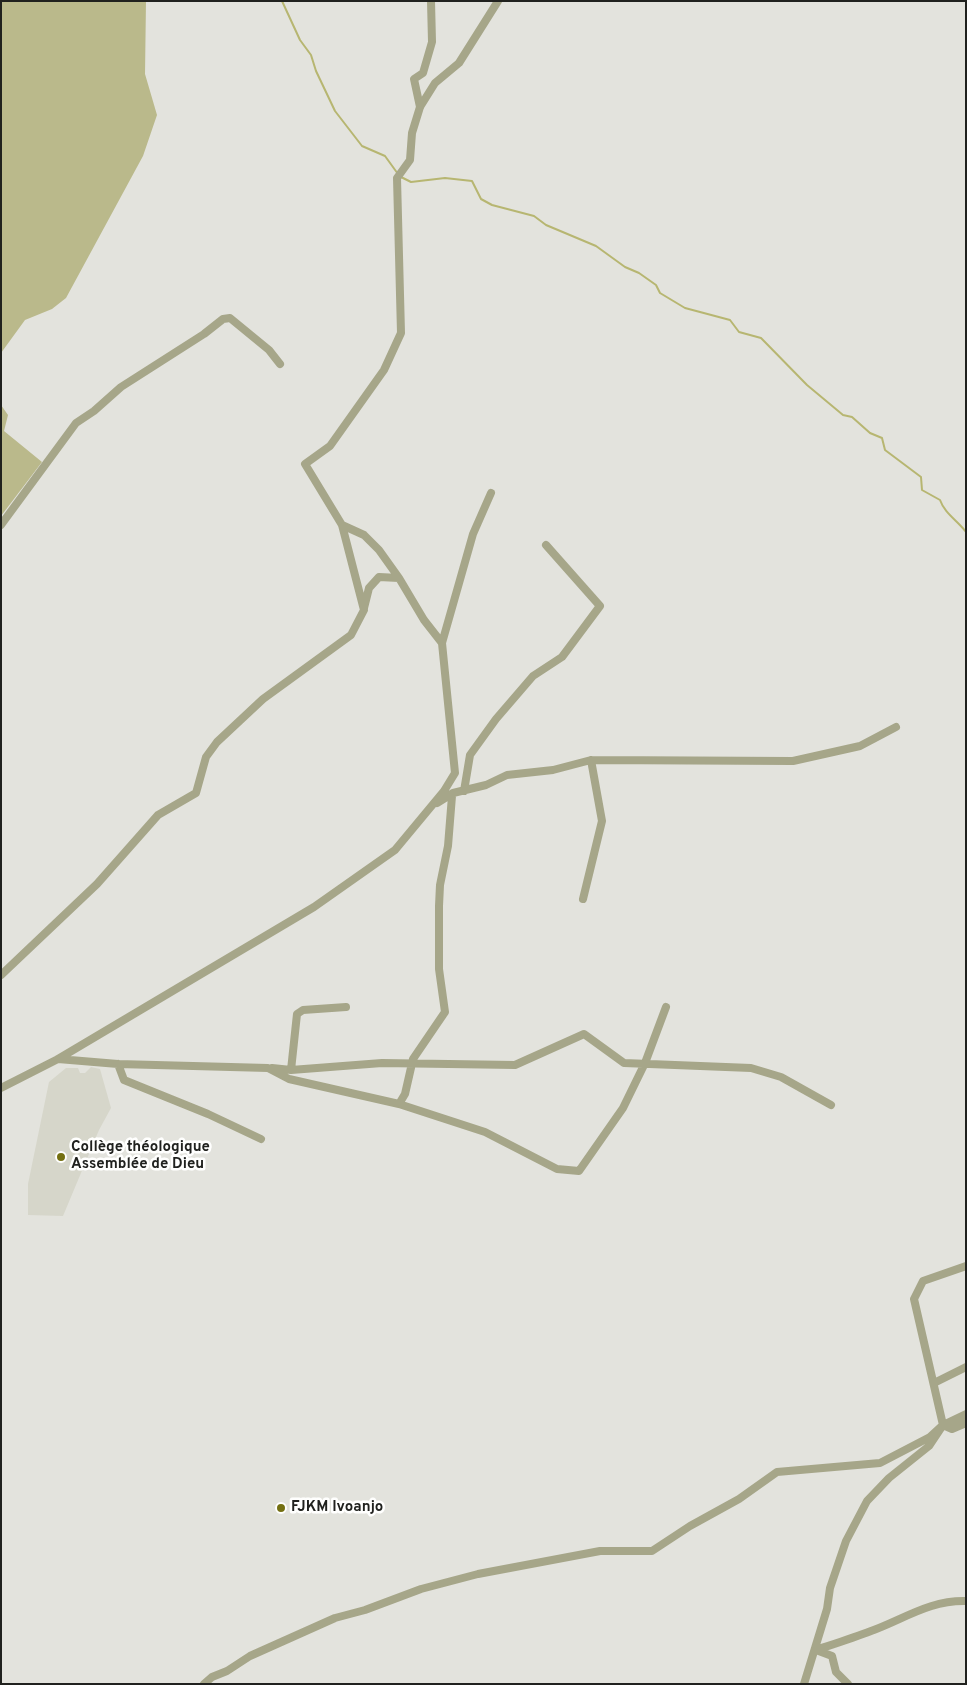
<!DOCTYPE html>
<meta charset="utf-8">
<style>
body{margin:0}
#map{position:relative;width:967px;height:1685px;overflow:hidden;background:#e3e3dd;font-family:Overpass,sans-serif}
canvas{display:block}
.frame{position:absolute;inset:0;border:2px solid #20211e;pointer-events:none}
</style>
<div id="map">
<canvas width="967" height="1685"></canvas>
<div class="frame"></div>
</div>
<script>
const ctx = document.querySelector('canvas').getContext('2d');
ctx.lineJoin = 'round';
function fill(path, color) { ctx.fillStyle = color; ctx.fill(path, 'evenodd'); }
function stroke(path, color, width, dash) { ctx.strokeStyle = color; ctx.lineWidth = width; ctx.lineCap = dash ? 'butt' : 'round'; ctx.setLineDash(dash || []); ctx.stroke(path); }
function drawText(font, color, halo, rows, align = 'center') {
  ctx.font = font + ' Overpass,sans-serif'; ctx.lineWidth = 5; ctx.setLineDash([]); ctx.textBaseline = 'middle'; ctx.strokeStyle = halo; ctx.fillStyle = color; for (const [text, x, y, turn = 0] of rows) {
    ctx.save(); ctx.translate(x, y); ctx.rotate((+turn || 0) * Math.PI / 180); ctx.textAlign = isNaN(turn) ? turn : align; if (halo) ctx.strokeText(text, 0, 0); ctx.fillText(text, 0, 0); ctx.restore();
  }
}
fill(new Path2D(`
 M91,1067L100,1069L111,1108L99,1130L63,1216L28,1215V1184L49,1082L66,1068H78L80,1073H85Z`), '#d6d6ca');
fill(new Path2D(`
 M1,1H146L145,74L157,115L143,156L66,298L52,309L25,320L1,353Z
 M1,405L8,415L4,431L42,462L1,516Z`), '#bab98b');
stroke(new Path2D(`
 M282,1L300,40L311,55L316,71L335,111L362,146L385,156L398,174
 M401,177L411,182L445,178L472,181L481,199L492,205L534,216L546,225L596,246L625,267L639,273L656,285L660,293L685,308L730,320L739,332L761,338L807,385L843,415L852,417L870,433L882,438L885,450L921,477L922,490L940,500C945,514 957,520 966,532`), '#b7b671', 2);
stroke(new Path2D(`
 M420,107L414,79L423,73L432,42L431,1
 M1,525L76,423L94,411L121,387L204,334L223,319L230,318L269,350L280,364
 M342,525L364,535L379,550L399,578
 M442,643L473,534L491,493
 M464,791L470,755L496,719L533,676L562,657L600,606L546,545
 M437,803L453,793L486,785L507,775L553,770L591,760L793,761L860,746L896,727
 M583,899L602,821L591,760
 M1,975L97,884L158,815L196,793L206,757L217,742L263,699L351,635L364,610L342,525L305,464L330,446L384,370L401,333L397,178L410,160L412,133L420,107L435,83L459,63L498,1
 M58,1059L118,1064L268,1068L289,1079L399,1104L485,1132L557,1169L579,1171L623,1108L645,1063L666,1007
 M118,1064L124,1080L208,1114L261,1139
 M272,1068L291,1070L382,1063L515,1065L584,1034L624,1063L751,1068L781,1077L831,1105
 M291,1070L297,1014L303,1010L346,1007
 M1,1088L58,1059L314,907L395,850L444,791L455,773L442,643L424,620L399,578L379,577L369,588L364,608
 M399,1104L405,1094L413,1059L445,1012L439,969V906L440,885L448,846L452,796
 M934,1383L966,1367
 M943,1425L952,1429L966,1423
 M816,1650C834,1644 853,1638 871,1631C904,1619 930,1600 966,1601
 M816,1650L832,1656L836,1672L848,1684
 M204,1684L212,1677L227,1671L250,1656L335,1618L365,1610L421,1589L478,1574L600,1551H652L690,1526L739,1499L777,1472L880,1463L930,1437L943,1425L966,1414
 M804,1684L827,1609L830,1588L846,1541L867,1501L889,1478L929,1446L943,1425L914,1299L923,1281L966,1266`), '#a6a689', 8);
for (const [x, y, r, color] of [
 [61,1157,5,"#747012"],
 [281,1508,5,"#747012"]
]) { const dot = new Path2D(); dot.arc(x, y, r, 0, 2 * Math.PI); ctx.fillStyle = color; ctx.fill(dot); stroke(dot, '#fffffe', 2); }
drawText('bold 15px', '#20211e', '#fffffe', [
 ["Collège théologique",71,1148],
 ["Assemblée de Dieu",71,1165],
 ["FJKM Ivoanjo",291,1508]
], 'left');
</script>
